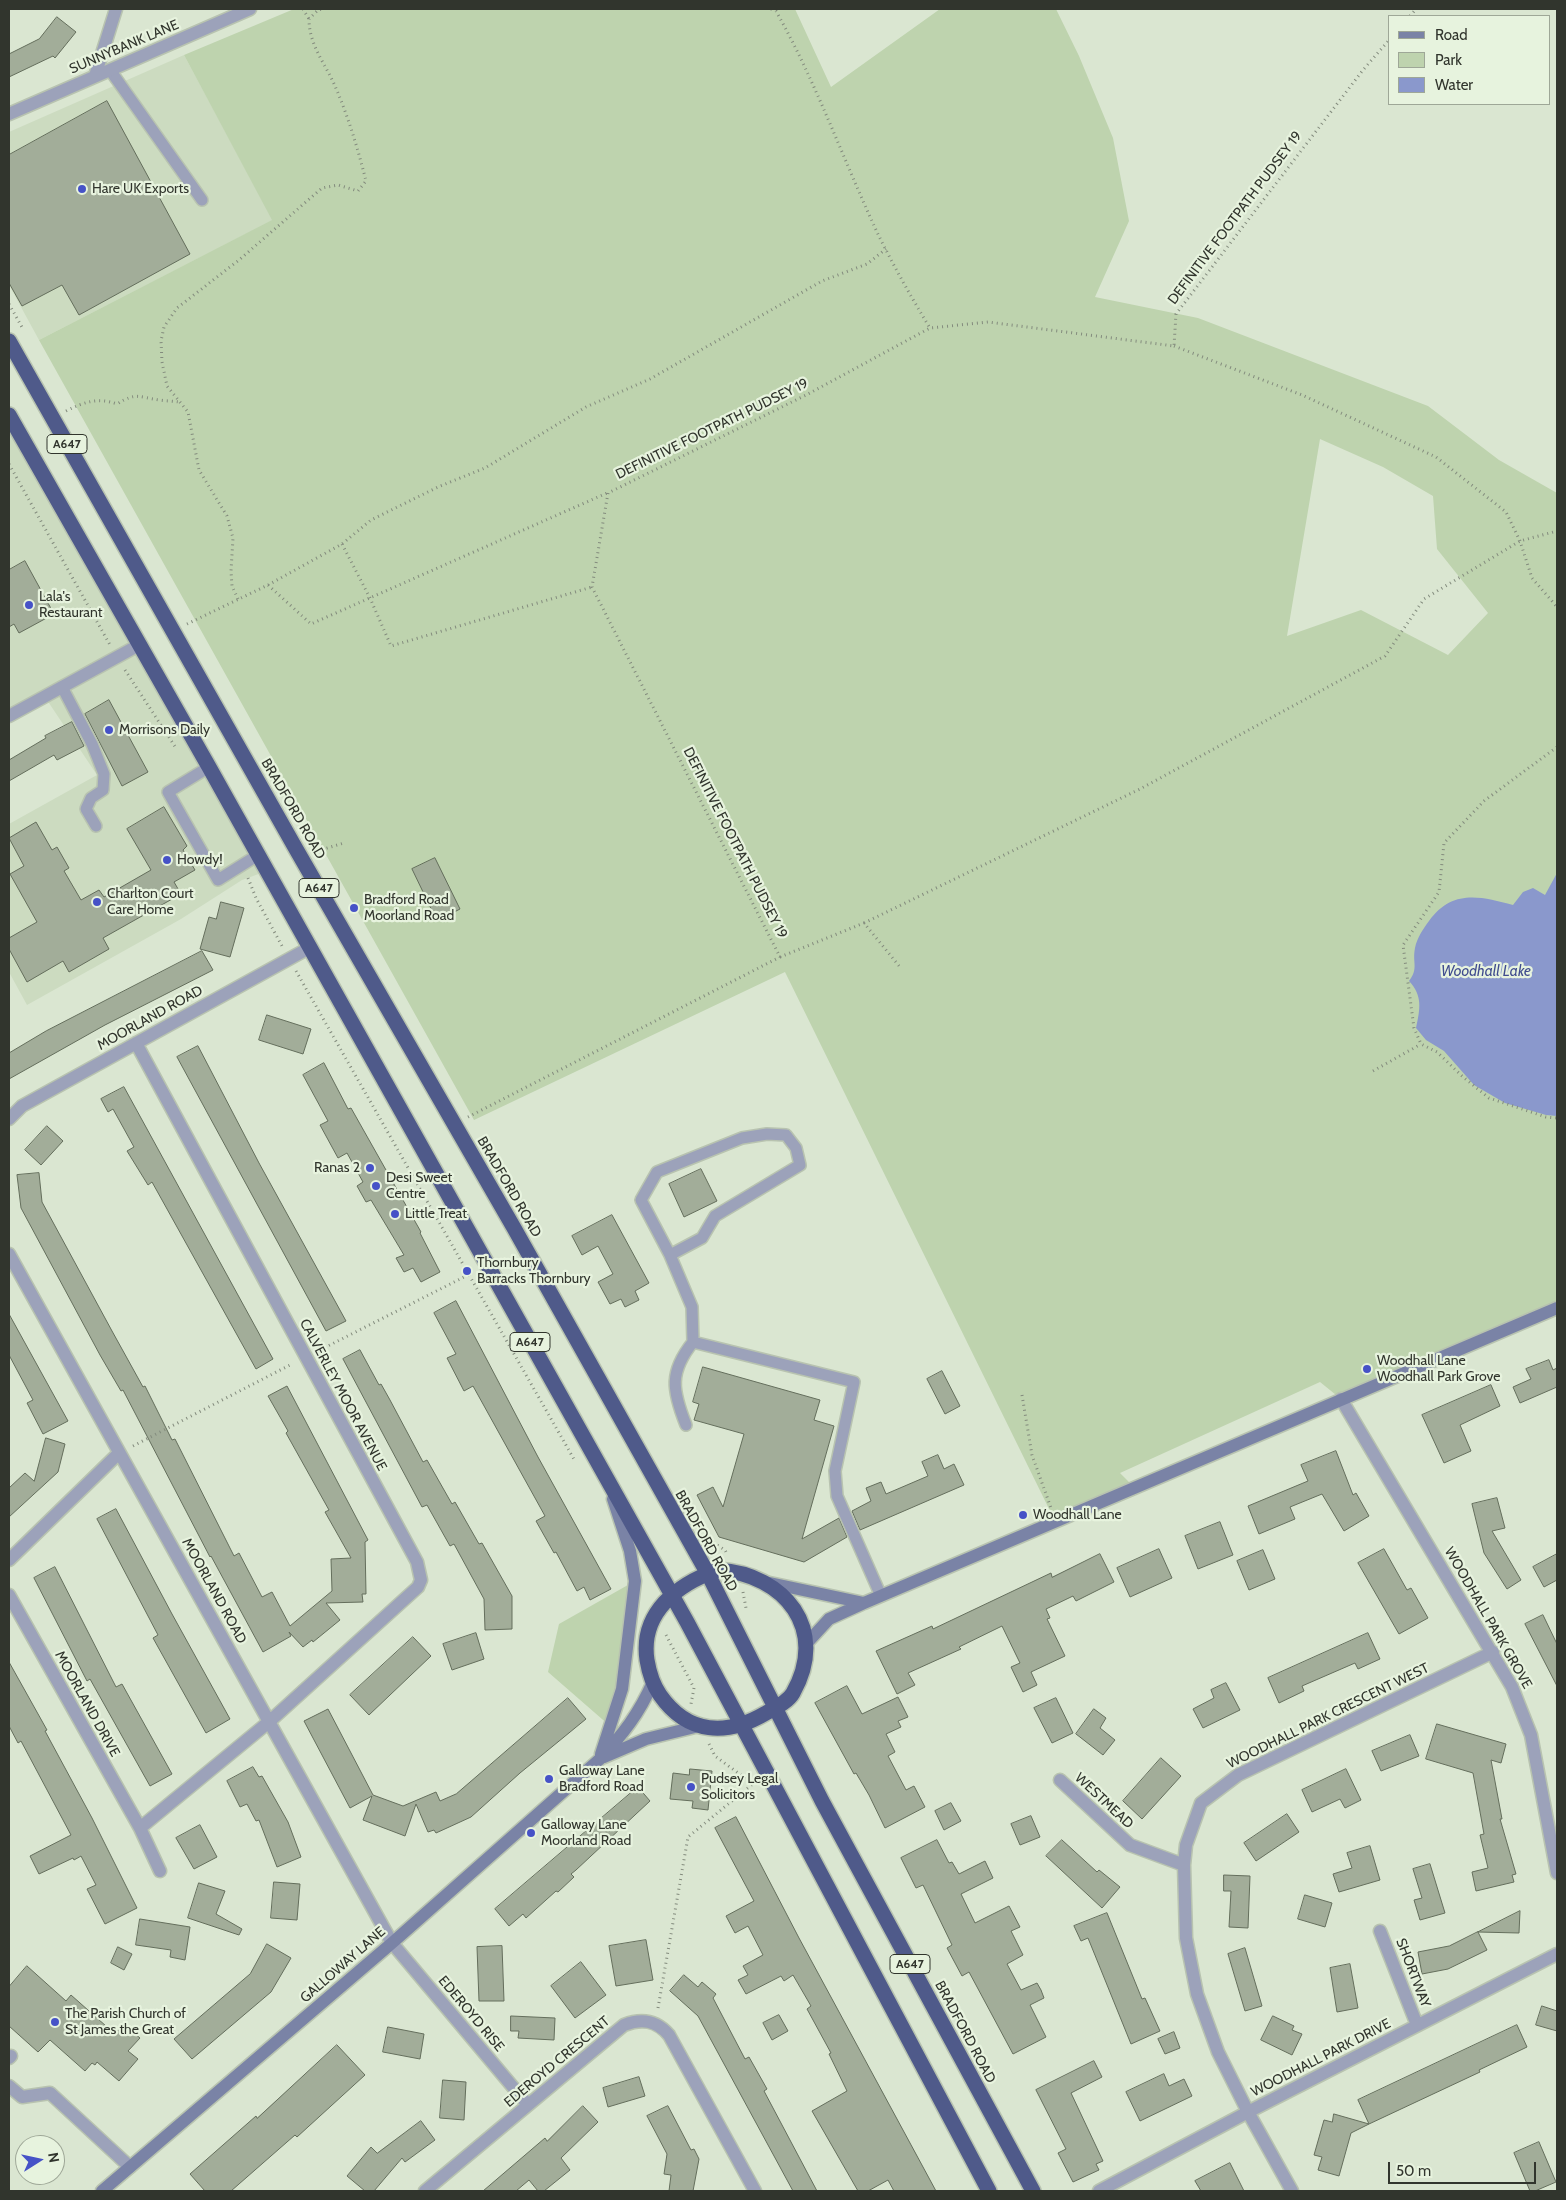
<!DOCTYPE html>
<style>
body{margin:0}
#map{position:relative;width:1566px;height:2200px;overflow:hidden;background:#dae6d1;font-family:Cabin,sans-serif}
canvas{display:block}
.frame{position:absolute;inset:0;border:10px solid #31352d;pointer-events:none}
.legend{position:absolute;left:1388px;top:15px;width:162px;height:90px;box-sizing:border-box;background:#e7f3de;border:1px solid #9ea797;margin:0;padding:6px 9px;list-style:none;font-size:15px;color:#31352d}
.legend li{display:flex;align-items:center;gap:10px;height:25px}
.legend b{width:25px;border:1px solid #9ea797}
.north{position:absolute;left:15px;top:2135px;width:50px;height:50px;box-sizing:border-box;background:#e7f3de;border:1px solid #9ea797;border-radius:50%;rotate:80deg;font-size:14px;font-weight:700;line-height:20px;text-align:center;color:#31352d}
.north::after{content:'';display:block;margin:auto;width:18px;height:22px;background:#4652c7;clip-path:polygon(50% 0,100% 100%,50% 72%,0 100%)}
.scale{position:absolute;left:1388px;top:2162px;width:148px;height:22px;box-sizing:border-box;border:2px solid #31352d;border-top:0;padding-left:6px;font-size:15px;line-height:18px;white-space:nowrap;color:#31352d;-webkit-text-stroke:4px #e7f3de;paint-order:stroke}
</style>
<div id="map">
<canvas width="1566" height="2200"></canvas>
<div class="frame"></div>
<ul class="legend">
<li><b style="height:6px;background:#7a83a6"></b>Road</li>
<li><b style="height:14px;background:#bed3ae"></b>Park</li>
<li><b style="height:14px;background:#8a98cc"></b>Water</li>
</ul>
<div class="north">N</div>
<div class="scale">50 m</div>
</div>
<script>
const ctx = document.querySelector('canvas').getContext('2d');
ctx.lineJoin = 'round';
function fill(path, color) { ctx.fillStyle = color; ctx.fill(path, 'evenodd'); }
function stroke(path, color, width, dash) { ctx.strokeStyle = color; ctx.lineWidth = width; ctx.lineCap = dash ? 'butt' : 'round'; ctx.setLineDash(dash || []); ctx.stroke(path); }
function drawText(font, color, halo, rows, align = 'center') {
  ctx.font = font + ' Cabin,sans-serif'; ctx.lineWidth = 4.5; ctx.setLineDash([]); ctx.textBaseline = 'middle'; ctx.strokeStyle = halo; ctx.fillStyle = color; for (const [text, x, y, turn = 0] of rows) {
    ctx.save(); ctx.translate(x, y); ctx.rotate((+turn || 0) * Math.PI / 180); ctx.textAlign = isNaN(turn) ? turn : align; if (halo) ctx.strokeText(text, 0, 0); ctx.fillText(text, 0, 0); ctx.restore();
  }
}
fill(new Path2D(`
 M184,55L273,220L39,340L9,285V132Z
 M9,422L267,871L242,880L181,919L27,1005L9,972V824L97,775L45,697L9,716Z`), '#ccdbc0');
fill(new Path2D(`
 M294,9H795L831,87L940,9H1056L1079,56L1113,138L1129,221L1095,297L1198,318L1428,406L1499,460L1557,493V1308L1341,1399L1320,1382L1120,1473L1134,1487L1056,1523L785,972L474,1120L39,340L272,220L184,55ZM1320,439L1383,467L1433,496L1437,549L1488,613L1448,655L1361,610L1287,636Z
 M635,1581L610,1726L548,1672L559,1624Z`), '#bed3ae');
fill(new Path2D(`
 M1557,873V1116L1546,1115L1505,1103L1474,1085L1444,1051L1426,1040L1416,1028C1420,1009 1423,996 1409,981C1419,968 1412,963 1415,948C1417,938 1423,929 1429,921C1452,889 1480,896 1513,905L1523,892L1533,888L1545,895Z`), '#8a98cc');
const building = new Path2D(`
 M57,17L76,32L55,58L53,56L9,77V54L39,39Z
 M107,101L190,254L79,315L62,285L22,306L9,283V155Z
 M25,561L54,614L19,633L14,624L9,627V570Z
 M109,700L148,772L122,786L85,714Z
 M72,722L84,746L57,760L54,755L9,781V760L46,738L45,736Z
 M164,807L187,846L183,850L195,870L174,882L181,894L103,938L109,949L69,972L63,961L27,982L9,949V938L37,922L10,874L24,866L9,838L36,822L52,850L57,847L69,868L64,871L81,900L99,890L104,897L151,870L127,829Z
 M435,858L460,909L437,921L412,869Z
 M221,902L244,908L230,957L200,949L209,917L216,919Z
 M202,951L213,970L105,1025L9,1079V1053L46,1031Z
 M267,1015L311,1029L303,1054L259,1040Z
 M198,1046L259,1163L346,1321L326,1331L177,1057Z
 M324,1063L348,1109L351,1108L421,1232L420,1233L440,1272L421,1282L413,1268L404,1272L396,1258L404,1255L371,1200L366,1202L357,1186L363,1182L347,1153L338,1158L320,1125L328,1121L303,1075Z
 M124,1087L273,1359L256,1369L152,1182L148,1185L127,1151L134,1147L113,1109L108,1112L101,1099Z
 M47,1126L63,1141L41,1165L25,1150Z
 M701,1169L717,1201L684,1217L669,1184Z
 M39,1173L42,1202L112,1331L143,1387L145,1386L172,1440L175,1439L234,1556L239,1553L262,1597L272,1592L290,1626L332,1591L331,1559L351,1558L325,1512L329,1510L286,1433L288,1431L268,1396L287,1386L368,1540L365,1542L366,1594H362L363,1602L326,1603L340,1620L313,1642L312,1640L303,1647L289,1632L291,1636L263,1652L211,1556L210,1557L123,1390L121,1391L100,1355L21,1208L17,1175Z
 M612,1215L649,1283L635,1291L639,1300L625,1307L621,1299L610,1304L598,1282L613,1274L598,1246L582,1255L572,1236Z
 M456,1301L538,1457L611,1589L590,1600L584,1587L577,1591L556,1552L554,1553L536,1521L545,1516L473,1386L464,1391L447,1358L456,1354L434,1313Z
 M9,1314L68,1421L43,1434L27,1403L33,1400L9,1355Z
 M360,1350L379,1385L381,1384L390,1400L423,1462L427,1460L452,1504L455,1502L479,1544L482,1543L512,1596V1629L485,1630L484,1599L454,1544L450,1546L427,1505L422,1507L343,1359Z
 M1549,1360L1553,1370L1557,1368V1387L1520,1403L1513,1387L1531,1379L1526,1369Z
 M703,1367L820,1400L814,1420L834,1426L802,1539L839,1518L847,1537L804,1562L719,1537L697,1495L713,1487L723,1507L744,1434L694,1420L699,1404L693,1402Z
 M942,1371L960,1406L945,1414L927,1379Z
 M1491,1385L1500,1406L1460,1425L1471,1451L1444,1463L1422,1415Z
 M46,1438L65,1444L58,1472L9,1517V1488L25,1473L34,1481Z
 M1336,1451L1353,1495L1356,1493L1369,1516L1344,1531L1322,1494L1290,1507L1295,1519L1259,1534L1248,1506L1308,1481L1301,1465Z
 M938,1455L944,1469L954,1464L964,1485L860,1530L852,1511L871,1501L866,1488L881,1482L886,1494L928,1476L922,1462Z
 M1497,1498L1505,1528L1492,1531L1521,1580L1507,1589L1484,1553L1472,1504Z
 M116,1509L172,1614L230,1719L206,1733L153,1638L158,1635L97,1519Z
 M1220,1522L1233,1555L1198,1569L1185,1536Z
 M1159,1549L1172,1578L1130,1597L1117,1568Z
 M1384,1549L1407,1590L1411,1588L1428,1618L1399,1634L1358,1563Z
 M1263,1550L1275,1579L1249,1590L1237,1561Z
 M1100,1554L1114,1582L1076,1601L1073,1596L1046,1609L1050,1618L1047,1619L1065,1656L1031,1672L1037,1685L1023,1692L1011,1667L1020,1663L1002,1626L959,1647L961,1649L908,1673L915,1685L897,1694L876,1651L932,1626L933,1629L1051,1573L1052,1577Z
 M1557,1554V1580L1544,1587L1533,1567Z
 M55,1567L116,1687L122,1684L172,1774L150,1786L90,1679L87,1681L34,1578Z
 M1543,1615L1557,1644V1686L1525,1624Z
 M476,1633L484,1659L452,1670L443,1644Z
 M1368,1633L1380,1659L1358,1669L1355,1663L1302,1686L1304,1691L1279,1703L1268,1678Z
 M413,1637L431,1656L369,1715L350,1695Z
 M9,1662L47,1730L45,1731L92,1818L137,1908L105,1924L87,1889L96,1885L81,1856L74,1860L73,1858L39,1874L30,1856L71,1835L21,1741L18,1743L9,1726Z
 M1226,1683L1240,1710L1203,1728L1193,1709L1214,1698L1211,1690Z
 M847,1686L862,1714L898,1697L908,1717L898,1721L901,1727L886,1734L895,1752L888,1756L906,1790L914,1786L925,1807L885,1828L869,1795L856,1773L854,1774L815,1703Z
 M568,1698L586,1719L520,1773L471,1817L436,1833L434,1830L428,1832L416,1804L405,1836L363,1820L372,1796L350,1808L304,1721L328,1709L373,1795L403,1806L436,1792L440,1801L456,1794Z
 M1056,1698L1073,1733L1052,1743L1034,1708Z
 M1094,1709L1106,1718L1100,1728L1115,1740L1103,1755L1076,1734Z
 M1437,1724L1506,1744L1501,1763L1491,1760L1502,1819H1500L1516,1874L1512,1875L1514,1882L1476,1891L1472,1872L1488,1868L1480,1835L1484,1834L1473,1773L1426,1759Z
 M1410,1735L1419,1756L1381,1771L1372,1751Z
 M1161,1758L1181,1776L1142,1819L1123,1801Z
 M253,1767L259,1777L262,1776L288,1822L301,1857L277,1867L259,1820L256,1821L247,1804L240,1807L227,1781Z
 M690,1769L712,1771L708,1810L692,1808L693,1801L670,1799L673,1773L689,1775Z
 M1346,1769L1361,1800L1345,1808L1340,1799L1312,1812L1302,1790Z
 M638,1787L650,1801L576,1870L571,1874L574,1877L558,1892L556,1891L526,1918L523,1914L509,1926L495,1909Z
 M951,1803L961,1821L944,1830L935,1811Z
 M1287,1814L1299,1832L1256,1861L1244,1843Z
 M1031,1816L1040,1837L1020,1845L1011,1824Z
 M736,1817L799,1938L936,2191H894L888,2180L868,2191H858L812,2111L847,2091L829,2054L831,2053L807,2009L811,2006L793,1975L784,1981L781,1976L746,1994L738,1980L748,1975L743,1966L763,1955L748,1926L735,1933L726,1916L754,1901L715,1828Z
 M200,1825L217,1857L194,1869L176,1838Z
 M937,1840L949,1863L952,1862L959,1874L985,1861L993,1878L961,1894L975,1923L1009,1906L1020,1927L1011,1931L1023,1955L1007,1964L1021,1990L1037,1983L1041,1990L1044,1998L1030,2005L1046,2037L1013,2054L969,1972L962,1976L947,1948L952,1945L923,1885L916,1888L901,1858Z
 M1062,1840L1097,1872L1099,1870L1120,1887L1102,1908L1046,1856Z
 M1370,1846L1380,1880L1339,1892L1333,1874L1352,1868L1347,1853Z
 M1430,1864L1445,1913L1420,1920L1414,1900L1422,1898L1413,1869Z
 M1224,1875L1250,1876L1248,1928L1229,1927L1231,1891H1224Z
 M274,1882L300,1884L297,1920L271,1918Z
 M199,1883L225,1891L216,1914L242,1929L239,1935L188,1918Z
 M1305,1895L1332,1903L1325,1927L1298,1919Z
 M1520,1911L1519,1933L1478,1932Z
 M1107,1913L1142,1999L1145,1998L1160,2031L1131,2044L1088,1938L1081,1941L1074,1926Z
 M140,1919L190,1927L185,1960L170,1957L171,1950L136,1945Z
 M1478,1932L1487,1950L1448,1969L1422,1974L1418,1952L1449,1946Z
 M646,1940L653,1980L616,1986L609,1946Z
 M267,1944L291,1958L271,1992L192,2059L174,2039L250,1974Z
 M502,1946L504,2001H479L477,1947Z
 M118,1947L132,1954L124,1970L111,1963Z
 M1245,1948L1262,2006L1245,2011L1228,1954Z
 M581,1962L606,1995L575,2018L551,1986Z
 M1350,1964L1358,2008L1337,2012L1330,1968Z
 M27,1966L66,2001L71,1995L115,2034L123,2024L140,2038L128,2051L138,2059L119,2081L97,2062L95,2065L92,2063L85,2071L50,2040L38,2052L9,2026V1987Z
 M684,1975L698,1987L702,1982L716,1994L713,1998L745,2059L749,2057L767,2089L764,2091L817,2191H793L698,2016L670,1991Z
 M1542,2006L1557,2011V2031L1536,2025Z
 M779,2015L788,2031L772,2040L763,2023Z
 M511,2016L555,2018L554,2040L518,2038L519,2031H511Z
 M1273,2016L1294,2026L1292,2030L1302,2034L1292,2055L1261,2040Z
 M1517,2025L1527,2047L1479,2070L1480,2072L1369,2124L1358,2100Z
 M388,2027L424,2034L420,2059L383,2052Z
 M1174,2032L1180,2048L1165,2054L1158,2039Z
 M337,2045L365,2075L297,2137L295,2135L231,2191H205L190,2174L256,2116L257,2118Z
 M1094,2061L1102,2077L1071,2093L1103,2161L1096,2164L1099,2170L1073,2182L1058,2153L1066,2149L1036,2090Z
 M1164,2074L1169,2086L1184,2079L1192,2096L1140,2121L1126,2092Z
 M639,2077L645,2096L608,2107L603,2088Z
 M443,2080L466,2082L464,2120L440,2118Z
 M583,2106L598,2122L561,2158L570,2170L544,2191H538L529,2180L516,2191H483L545,2138L547,2141Z
 M668,2106L691,2150L694,2149L699,2159L693,2191H669L671,2175L664,2174L667,2154L647,2116Z
 M1334,2114L1369,2124L1351,2133L1339,2176L1318,2170L1322,2157L1314,2155L1324,2120L1332,2122Z
 M421,2121L435,2140L405,2162L402,2158L374,2191H365L347,2176L371,2147L377,2153Z
 M1539,2142L1556,2182L1535,2191H1530L1514,2153Z
 M1230,2163L1244,2191H1201L1195,2181Z`);
fill(building, '#a2ad99');
stroke(building, '#646e5c', 1);
const lane = new Path2D(`
 M110,70L202,200
 M62,687L92,744L104,774L103,790L91,798L86,809L96,826
 M209,767L168,792L218,880L258,855
 M670,1255L702,1238L715,1216L800,1165L796,1148L786,1135L767,1134L742,1138L657,1172L641,1200L670,1255L692,1307L693,1342
 M686,1425C672,1390 669,1372 693,1342L854,1382L835,1471L837,1496L881,1596`);
const street = new Path2D(`
 M95,76L116,9
 M9,114L250,9
 M9,716L139,645
 M9,1119L22,1106L309,948
 M9,1254L392,1943L528,2105
 M1341,1399L1512,1687L1531,1735L1557,1873
 M9,1560L119,1453
 M9,1595L140,1828L270,1721L418,1587L421,1580L417,1562L136,1043
 M1060,1780L1130,1845L1184,1865
 M140,1828L160,1871
 M1380,1931L1417,2025
 M9,2058L11,2056
 M9,2086L22,2097L50,2093L130,2167
 M425,2191L624,2025C642,2018 656,2020 669,2035L755,2191
 M1099,2191L1248,2112L1557,1954
 M1292,2191L1248,2112L1218,2052L1197,1994L1186,1938L1184,1865L1186,1845L1201,1803L1238,1775L1493,1652`);
const secondary = new Path2D(`
 M765,1582L864,1603
 M806,1644L829,1619L864,1603L1557,1308
 M601,1754L622,1689L635,1581L630,1551L613,1499
 M604,1757L646,1739L699,1726
 M102,2191L392,1943L600,1759C623,1734 639,1714 653,1682`);
const highway = new Path2D(`
 M9,341L296,849L514,1228L708,1574L822,1801L1033,2191
 M9,415L209,767L687,1622L989,2191
 M718,1570C785,1574 829,1630 793,1693C788,1702 775,1708 766,1713C727,1736 688,1735 660,1695C653,1685 649,1672 647,1660C640,1613 677,1584 718,1570Z`);
stroke(lane, '#b8c3b0', 14);
stroke(street, '#b8c3b0', 15);
stroke(secondary, '#b8c3b0', 15);
stroke(highway, '#b8c3b0', 18);
stroke(new Path2D(`
 M303,9L309,19
 M771,9L776,11C816,82 843,159 877,232C893,265 911,297 930,328
 M1410,16L1416,9
 M9,304L23,329
 M1174,346L1302,395L1436,457L1506,512L1520,541L1532,578L1557,607
 M66,411C84,402 98,397 117,404C136,392 139,397 159,400C166,401 173,401 179,402
 M9,464L110,645
 M342,544L370,598L391,646L592,587
 M268,585L342,544L371,520L438,487L485,468L586,407L650,379L822,281L867,264L886,249
 M238,599L232,586L231,571L233,538L227,516L199,470L188,412L167,386L162,362L161,341L164,327L177,308L239,260L322,188L338,185L358,191L366,181C358,149 348,116 335,86C325,63 309,45 309,19L318,10L323,9
 M187,624L268,585L311,624L607,493
 M125,670L176,748
 M1557,747L1484,801L1444,843L1439,892L1403,945L1414,1028L1421,1044L1437,1052L1462,1076L1489,1098L1546,1117L1557,1118
 M317,851L344,843
 M248,878L256,898L282,946
 M864,923L1140,789L1385,656L1424,599L1520,541L1557,531
 M780,957L864,923L900,967
 M296,971L575,1461
 M1373,1071L1421,1044
 M468,1117L780,957L592,587L608,493L808,394L930,328L988,322L1174,346L1176,314L1363,70L1390,39
 M320,1350L468,1275
 M1022,1395L1032,1455L1051,1508
 M133,1446L292,1364
 M709,1540L725,1550L727,1554
 M743,1592L746,1608
 M666,1635L694,1688L691,1704
 M709,1744L715,1756L753,1784
 M658,2008L688,1837L754,1783`), '#838b7d', 3, [1, 4]);
stroke(lane, '#9ca2ba', 11);
stroke(street, '#9ca2ba', 12);
stroke(secondary, '#7a83a6', 12);
stroke(highway, '#4f5a8a', 15);
for (const [x, y, r, color] of [
 [82,189,5,"#4652c7"],
 [29,605,5,"#4652c7"],
 [109,730,5,"#4652c7"],
 [167,860,5,"#4652c7"],
 [97,902,5,"#4652c7"],
 [354,908,5,"#4652c7"],
 [370,1168,5,"#4652c7"],
 [376,1186,5,"#4652c7"],
 [395,1214,5,"#4652c7"],
 [467,1271,5,"#4652c7"],
 [1367,1369,5,"#4652c7"],
 [1023,1515,5,"#4652c7"],
 [549,1779,5,"#4652c7"],
 [691,1787,5,"#4652c7"],
 [531,1833,5,"#4652c7"],
 [55,2022,5,"#4652c7"]
]) { const dot = new Path2D(); dot.arc(x, y, r, 0, 2 * Math.PI); ctx.fillStyle = color; ctx.fill(dot); stroke(dot, '#e7f3de', 2); }
for (const [x, y, w] of [
 [67,444,40],
 [319,888,40],
 [530,1342,40],
 [910,1964,40]
]) { const box = new Path2D(); box.roundRect(x - w / 2, y - 9.5, w, 19, 4); ctx.fillStyle = '#e7f3de'; ctx.fill(box); stroke(box, '#31352d', 1); }
drawText('bold 12px', '#31352d', null, [
 ["A647",67,444],
 ["A647",319,888],
 ["A647",530,1342],
 ["A647",910,1964]
]);
drawText('14px', '#31352d', '#e7f3de', [
 ["SUNNYBANK LANE",124,47,-23],
 ["DEFINITIVE FOOTPATH PUDSEY 19",1235,218,-53],
 ["DEFINITIVE FOOTPATH PUDSEY 19",712,429,-26],
 ["BRADFORD ROAD",293,809,60],
 ["DEFINITIVE FOOTPATH PUDSEY 19",735,843,63],
 ["MOORLAND ROAD",150,1018,-29],
 ["BRADFORD ROAD",509,1187,60],
 ["CALVERLEY MOOR AVENUE",343,1395,62],
 ["BRADFORD ROAD",706,1541,61],
 ["MOORLAND ROAD",214,1591,61],
 ["WOODHALL PARK GROVE",1488,1618,60],
 ["MOORLAND DRIVE",87,1704,61],
 ["WOODHALL PARK CRESCENT WEST",1328,1716,-26],
 ["WESTMEAD",1104,1801,43],
 ["GALLOWAY LANE",343,1965,-41],
 ["SHORTWAY",1413,1973,69],
 ["EDEROYD RISE",471,2014,50],
 ["BRADFORD ROAD",965,2032,62],
 ["WOODHALL PARK DRIVE",1321,2058,-27],
 ["EDEROYD CRESCENT",557,2062,-40]
]);
drawText('14px', '#31352d', '#e7f3de', [
 ["Hare UK Exports",92,189],
 ["Lala's",39,597],
 ["Restaurant",39,613],
 ["Morrisons Daily",119,730],
 ["Howdy!",177,860],
 ["Charlton Court",107,894],
 ["Care Home",107,910],
 ["Bradford Road",364,900],
 ["Moorland Road",364,916],
 ["Ranas 2",360,1168,"right"],
 ["Desi Sweet",386,1178],
 ["Centre",386,1194],
 ["Little Treat",405,1214],
 ["Thornbury",477,1263],
 ["Barracks Thornbury",477,1279],
 ["Woodhall Lane",1377,1361],
 ["Woodhall Park Grove",1377,1377],
 ["Woodhall Lane",1033,1515],
 ["Galloway Lane",559,1771],
 ["Bradford Road",559,1787],
 ["Pudsey Legal",701,1779],
 ["Solicitors",701,1795],
 ["Galloway Lane",541,1825],
 ["Moorland Road",541,1841],
 ["The Parish Church of",65,2014],
 ["St James the Great",65,2030]
], 'left');
drawText('italic 15px', '#404c8e', '#e7f3de', [
 ["Woodhall Lake",1486,972]
]);
</script>
